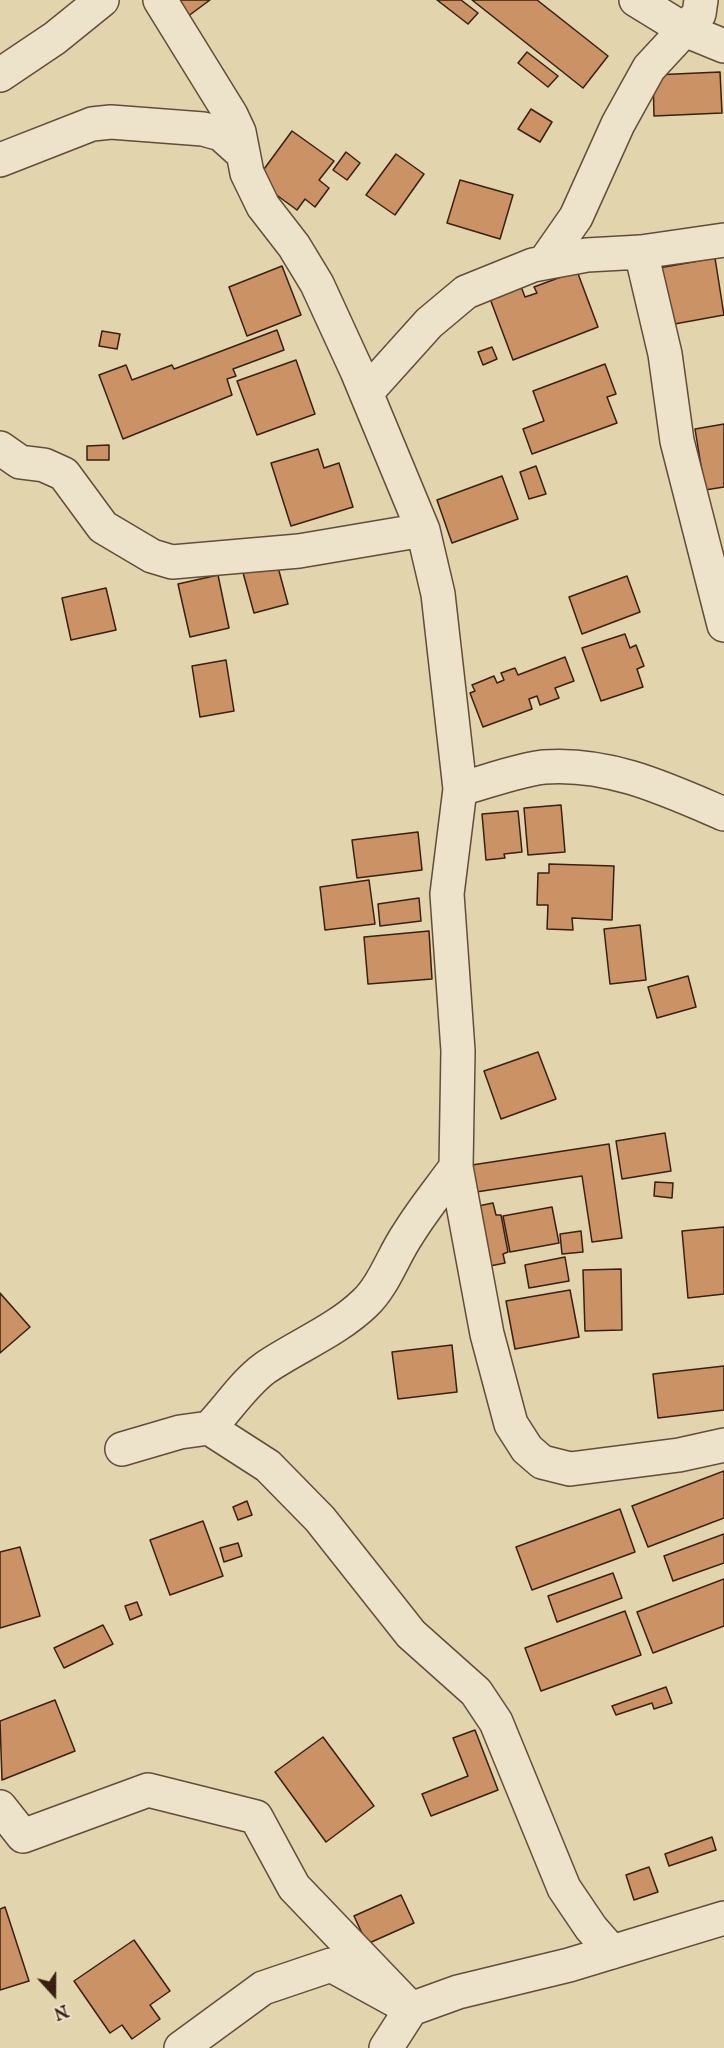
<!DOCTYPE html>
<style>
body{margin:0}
#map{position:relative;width:724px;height:2048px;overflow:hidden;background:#e2d4ad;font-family:"IM FELL English",serif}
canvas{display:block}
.north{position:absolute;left:24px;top:1964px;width:60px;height:60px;-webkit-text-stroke:4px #ece3ca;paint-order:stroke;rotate:159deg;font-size:16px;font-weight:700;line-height:24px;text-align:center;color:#392011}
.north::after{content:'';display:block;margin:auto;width:21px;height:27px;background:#392011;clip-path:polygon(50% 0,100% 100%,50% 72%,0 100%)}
</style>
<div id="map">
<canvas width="724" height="2048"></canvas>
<div class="north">N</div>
</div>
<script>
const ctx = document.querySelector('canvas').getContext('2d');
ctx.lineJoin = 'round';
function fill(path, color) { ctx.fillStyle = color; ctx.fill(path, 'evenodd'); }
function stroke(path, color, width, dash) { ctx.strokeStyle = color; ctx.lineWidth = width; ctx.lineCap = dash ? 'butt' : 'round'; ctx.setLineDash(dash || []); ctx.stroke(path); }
const building = new Path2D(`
 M174,0H210L187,17Z
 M437,0H461L478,13L468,24Z
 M472,0H537L608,56L583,88Z
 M527,52L558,76L548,87L518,63Z
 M720,72L722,113L654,116L653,75Z
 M531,109L552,122L540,142L518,129Z
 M292,131L334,161L319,180L329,188L315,207L305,199L297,210L256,180Z
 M346,152L360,163L347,180L333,170Z
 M396,154L424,174L395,215L366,195Z
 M460,180L513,195L500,239L447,223Z
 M715,258L724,315L669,325L659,268Z
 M282,266L301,315L247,336L229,287Z
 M577,271L598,327L513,360L489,296L520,284L525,297L537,293L534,287Z
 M277,330L284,350L233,369L236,376L227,379L232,395L123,439L99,375L126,365L132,380L172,365L174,369Z
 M102,331L120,334L117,349L99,346Z
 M492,347L497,359L483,365L478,352Z
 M296,360L315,414L257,435L237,381Z
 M605,364L616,394L607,397L617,423L532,454L523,429L544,421L533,391Z
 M724,424V487L705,490L695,429Z
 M109,445V460H87V446Z
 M318,449L324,468L339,463L353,507L291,526L271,463Z
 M536,466L546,494L529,499L520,472Z
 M502,476L518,519L452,543L437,500Z
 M276,560L288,604L254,613L242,569Z
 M218,575L229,628L190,637L178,584Z
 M627,576L640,612L582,634L569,597Z
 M106,588L116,630L71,640L62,598Z
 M625,634L630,648L636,645L644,666L637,669L643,687L601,701L582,648Z
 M565,657L574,681L555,688L559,698L540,705L537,696L529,699L532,709L483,727L470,693L475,691L472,685L494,676L497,683L504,680L501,673L515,668L518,675Z
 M226,660L234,711L200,717L192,666Z
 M561,805L565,852L528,855L524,808Z
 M518,811L522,852L504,854L505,858L486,860L482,814Z
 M418,832L422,870L357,878L352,840Z
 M549,864L614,866L612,920L572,918L573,930L547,929L548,905H537L538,873H549Z
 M369,880L375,924L325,930L320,887Z
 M419,898L421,921L380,926L378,904Z
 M640,925L646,980L610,984L604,929Z
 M429,931L432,979L368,984L364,937Z
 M688,976L696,1007L657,1018L648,987Z
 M538,1052L556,1099L501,1119L484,1071Z
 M665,1133L671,1171L622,1179L616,1141Z
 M609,1144L622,1238L592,1242L582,1176L476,1192L472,1165Z
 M655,1182L673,1183L672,1198L654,1196Z
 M493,1203L496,1215H501L508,1252L503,1254L505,1263L490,1266L478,1206Z
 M552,1207L559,1243L510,1252L503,1216Z
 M724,1227V1294L688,1298L682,1231Z
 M581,1231L583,1252L562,1254L560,1234Z
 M565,1257L569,1281L529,1288L525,1265Z
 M621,1269L622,1330L585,1331L583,1270Z
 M570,1290L579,1337L515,1349L506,1301Z
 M0,1293L30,1327L0,1353Z
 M452,1345L457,1392L398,1399L392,1352Z
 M724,1366V1410L658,1418L653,1374Z
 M724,1471V1518L648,1547L632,1506Z
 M247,1501L252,1515L238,1520L233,1507Z
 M620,1509L635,1552L532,1590L516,1547Z
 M203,1521L223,1576L170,1595L150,1540Z
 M724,1534V1563L673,1581L664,1556Z
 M238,1543L242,1556L224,1562L220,1548Z
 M20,1547L40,1616L0,1628V1552Z
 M613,1573L622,1598L557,1622L548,1596Z
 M724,1579V1626L653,1653L637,1612Z
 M137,1602L142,1615L130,1620L125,1606Z
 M625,1611L641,1655L541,1691L525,1648Z
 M103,1625L113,1644L64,1668L54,1648Z
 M666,1687L672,1703L654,1709L652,1703L616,1715L612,1706Z
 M55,1700L75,1751L2,1780L0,1721Z
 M475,1730L498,1790L431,1816L422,1794L468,1776L453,1738Z
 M323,1737L374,1806L326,1842L275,1772Z
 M712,1837L716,1850L669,1866L665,1854Z
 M649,1867L658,1892L634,1900L626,1875Z
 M401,1895L414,1923L367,1944L354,1916Z
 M5,1907L29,1981L0,1990V1909Z
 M134,1940L170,1991L150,2005L160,2019L132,2039L122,2025L110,2033L74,1981Z`);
fill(building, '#cb9266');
stroke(building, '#392011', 1.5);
const minor = new Path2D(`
 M160,0L231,115L239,132L247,173L263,206L294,246L317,284L357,371L423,530L438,594L460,789L447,894L458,1051L456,1167L487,1334L511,1424L527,1449L542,1462L570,1469L679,1455L724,1445
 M636,0L685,30L724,46
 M0,75L55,38L102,0
 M0,160L92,124L111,122L203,129L221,134L241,152
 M641,252L665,354L677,441L724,625
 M544,263L576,217L618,124L649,68L699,14L701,0
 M366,393L429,323L466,292L533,265L587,255L641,252L724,240
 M0,448L20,462L44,465L64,474L103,527L152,556L172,562L299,551L423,530
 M460,789C487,782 517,770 544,767C609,762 666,789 724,814
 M209,1428C228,1409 243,1384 265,1368C297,1346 336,1331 365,1303C384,1285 393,1256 408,1234C422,1211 440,1189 456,1167
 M122,1449L180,1432L209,1428L268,1466L320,1519L411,1634L476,1692L496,1722L564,1888L591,1928L612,1952
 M0,1807L23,1836L148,1790L256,1817L294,1887L411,2009L331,1965L263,1988L181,2048
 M386,2048L411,2009L458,1992L569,1965L724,1918`);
stroke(minor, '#634d38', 36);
stroke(minor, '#ece3ca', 33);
</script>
